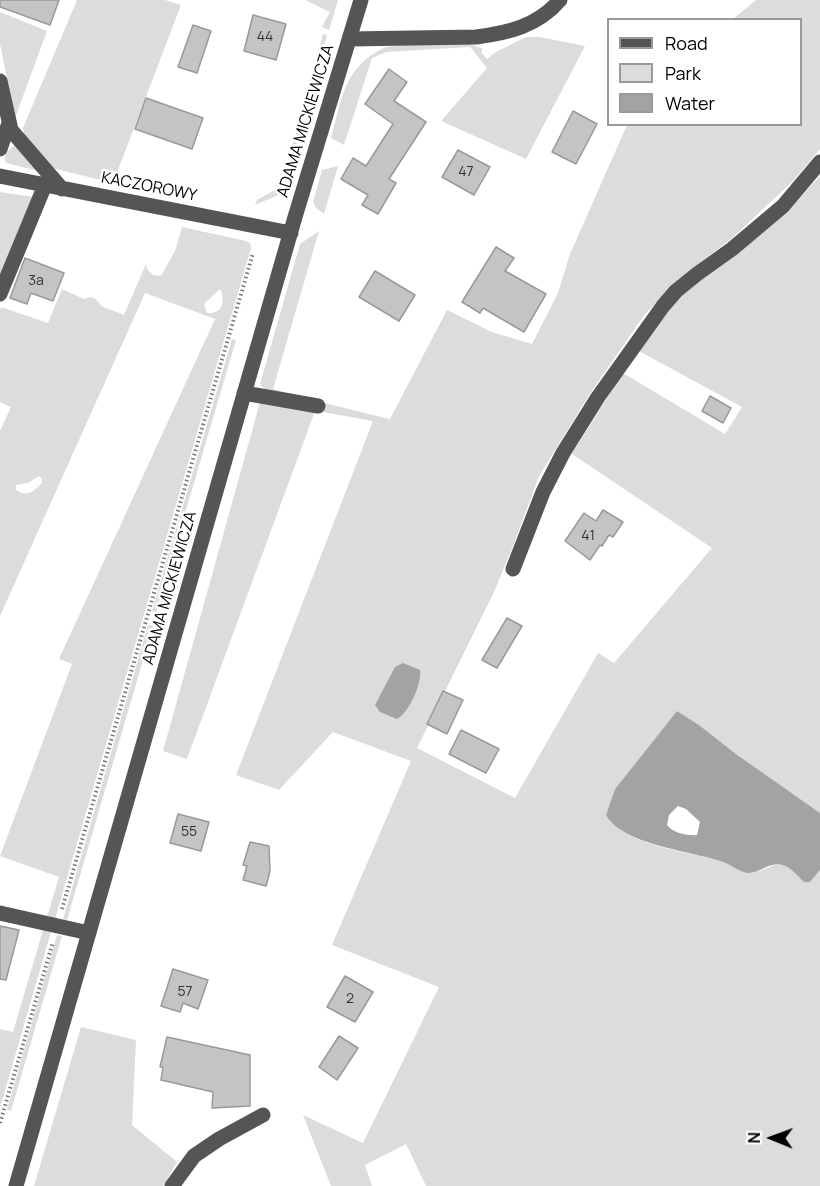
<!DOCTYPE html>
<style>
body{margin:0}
#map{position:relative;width:820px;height:1186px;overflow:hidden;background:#fff;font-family:Manrope,sans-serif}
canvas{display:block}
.legend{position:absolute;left:607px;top:18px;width:195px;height:108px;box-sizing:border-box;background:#fff;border:2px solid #999;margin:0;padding:8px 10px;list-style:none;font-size:18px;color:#000}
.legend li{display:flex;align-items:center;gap:12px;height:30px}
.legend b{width:30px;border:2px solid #999}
.north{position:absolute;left:742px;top:1108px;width:60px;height:60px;-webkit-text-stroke:4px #fff;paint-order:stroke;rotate:271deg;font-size:16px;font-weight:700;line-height:24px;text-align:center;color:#000}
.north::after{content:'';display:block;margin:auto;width:21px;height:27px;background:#000;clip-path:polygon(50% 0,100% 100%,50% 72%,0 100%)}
</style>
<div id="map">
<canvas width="820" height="1186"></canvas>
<ul class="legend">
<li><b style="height:8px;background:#555"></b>Road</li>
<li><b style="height:16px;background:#dcdcdc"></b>Park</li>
<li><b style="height:16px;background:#a3a3a3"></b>Water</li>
</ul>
<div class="north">N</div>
</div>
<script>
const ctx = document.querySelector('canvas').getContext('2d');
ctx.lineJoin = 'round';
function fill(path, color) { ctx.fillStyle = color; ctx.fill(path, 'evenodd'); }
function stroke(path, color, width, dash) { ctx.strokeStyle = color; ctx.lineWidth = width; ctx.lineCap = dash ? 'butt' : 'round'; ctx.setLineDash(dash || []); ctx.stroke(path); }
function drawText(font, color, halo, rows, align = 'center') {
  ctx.font = font + ' Manrope,sans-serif'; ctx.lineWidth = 5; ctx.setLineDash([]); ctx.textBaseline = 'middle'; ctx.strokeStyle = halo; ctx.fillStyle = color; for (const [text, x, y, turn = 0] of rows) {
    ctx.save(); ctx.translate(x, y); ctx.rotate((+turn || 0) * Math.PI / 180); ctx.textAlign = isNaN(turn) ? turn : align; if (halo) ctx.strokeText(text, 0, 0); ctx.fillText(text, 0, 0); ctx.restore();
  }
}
fill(new Path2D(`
 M77,0H165L181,5L113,183L52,168L24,134L23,128Z
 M305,0H338L329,30L322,27L330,12Z
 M756,0H820V149L792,182L731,239L686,273L645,314L589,395L539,476L513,546L494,592L417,748L515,798L598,653L614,663L712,548L572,454L623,373L725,434L742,407L637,350L672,303L798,200L820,176V813L736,754L699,725L677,711L615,789L606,815C622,845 690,852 720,861C729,864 737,871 746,872C769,876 777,849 800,878L816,875L820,870V1186H426L406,1144L365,1165L372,1186H331L303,1115L363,1143L439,987L332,945L411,761L333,732L279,790L236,775L373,421L317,411L320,402L390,419L447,310L492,332L532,344L558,293L570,254L627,125L800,124V20L733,19Z
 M0,12L47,31L15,118L0,44Z
 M323,34L327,35L284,187L278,195L255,205L257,200L275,190L284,176Z
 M526,37H540L585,46L526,159L441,121L487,68L470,47L386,52L372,58L344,145L331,138C342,98 344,66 386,47C416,44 455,35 483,49L481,52L487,59L496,52Z
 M15,146L20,148L37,169L34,170L6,163C2,156 8,149 15,146Z
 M338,166L324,214L316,208L313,202L322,170Z
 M0,192L34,197L0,280Z
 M182,227L246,241L250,243L251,248L55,919L47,917L59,877L0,856L72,664L59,659L215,319L145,293L0,616V431L11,407L0,402V310L1,307L48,323L62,289L84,299L91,297L96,299L101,306L124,315L146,264L147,269L153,275L161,276L175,251ZM219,290H221C225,304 222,314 207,313L204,304ZM39,476L42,479V483C34,491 27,498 16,490V485L28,483Z
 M319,231L273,389L299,396L266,391L260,384L300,244Z
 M232,339L236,340L156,612L152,611Z
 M260,402L315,411L187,759L163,751Z
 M148,625L153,626L67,920L63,919Z
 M43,930L51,932L0,1108V1029L13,1032Z
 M57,935L62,936L11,1111L7,1110Z
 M81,1027L136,1040L132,1125L177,1162L163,1186H34Z`), '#dcdcdc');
fill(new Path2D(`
 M403,663L420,670C422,683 409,713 397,719L380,712L375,705L395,667Z
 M677,711L699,725L736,754L820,813V870L810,882H804C791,870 786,859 766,867C760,870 754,873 748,873C739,872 731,865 723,862C692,851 622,845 606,815L615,789ZM678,806L686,809L700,822L697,835C687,836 673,833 667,825L669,815Z`), '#a3a3a3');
const building = new Path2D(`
 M0,0H59L50,25L0,7Z
 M253,15L286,24L276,60L244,51Z
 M193,25L211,31L197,73L178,67Z
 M389,69L407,82L394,101L426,122L389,179L396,183L378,214L362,205L368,195L341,179L353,158L366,166L393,124L365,104Z
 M146,98L203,118L192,149L135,129Z
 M573,111L597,124L576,164L552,152Z
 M458,150L490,167L474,195L442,177Z
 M496,247L514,258L505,271L546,294L524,332L483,308L480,313L462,302Z
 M25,258L64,273L53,301L31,293L27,304L10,298Z
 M375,271L415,295L399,321L359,297Z
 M710,396L731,408L723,423L702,411Z
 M603,510L623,522L613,537L609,535L602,546L600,545L590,560L565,541L584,513L596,521Z
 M507,618L522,626L497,668L482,660Z
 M443,691L463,700L447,734L427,724Z
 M461,730L499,749L486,773L449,754Z
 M178,814L209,822L201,851L170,843Z
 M250,842L269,846L270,871L266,886L243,880L247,866L243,865Z
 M0,926L19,930L6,980L0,979Z
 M173,969L208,980L198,1009L183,1003L180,1012L161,1006Z
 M345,976L373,992L355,1022L327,1007Z
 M339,1036L358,1048L337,1080L319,1067Z
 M167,1037L250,1055V1106L212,1108L213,1092L161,1080L163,1067H160Z`);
fill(building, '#c4c4c4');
stroke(building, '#999', 1.5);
stroke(new Path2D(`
 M62,909L253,253
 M0,1123L53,942`), '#777', 4, [1.5, 3]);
stroke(new Path2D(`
 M349,39L476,37C508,33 538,26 560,0
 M0,81L11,130L62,189
 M0,149L9,123
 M0,176L291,233
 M0,294L45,185
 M244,393L318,406
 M513,569L543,492L563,453L598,397L663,306L676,291L697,274L732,249L783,206L820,162
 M0,913L89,933
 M16,1186L295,217L361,0
 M172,1186L194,1156L219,1139L263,1115`), '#555', 15);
drawText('14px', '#313131', null, [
 ["44",265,37],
 ["47",466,172],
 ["3a",36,281],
 ["41",588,536],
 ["55",189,832],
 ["57",185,992],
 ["2",350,999]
]);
drawText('16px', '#000', '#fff', [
 ["ADAMA MICKIEWICZA",306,121,-73],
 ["KACZOROWY",149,187,11],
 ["ADAMA MICKIEWICZA",170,588,-74]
]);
</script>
